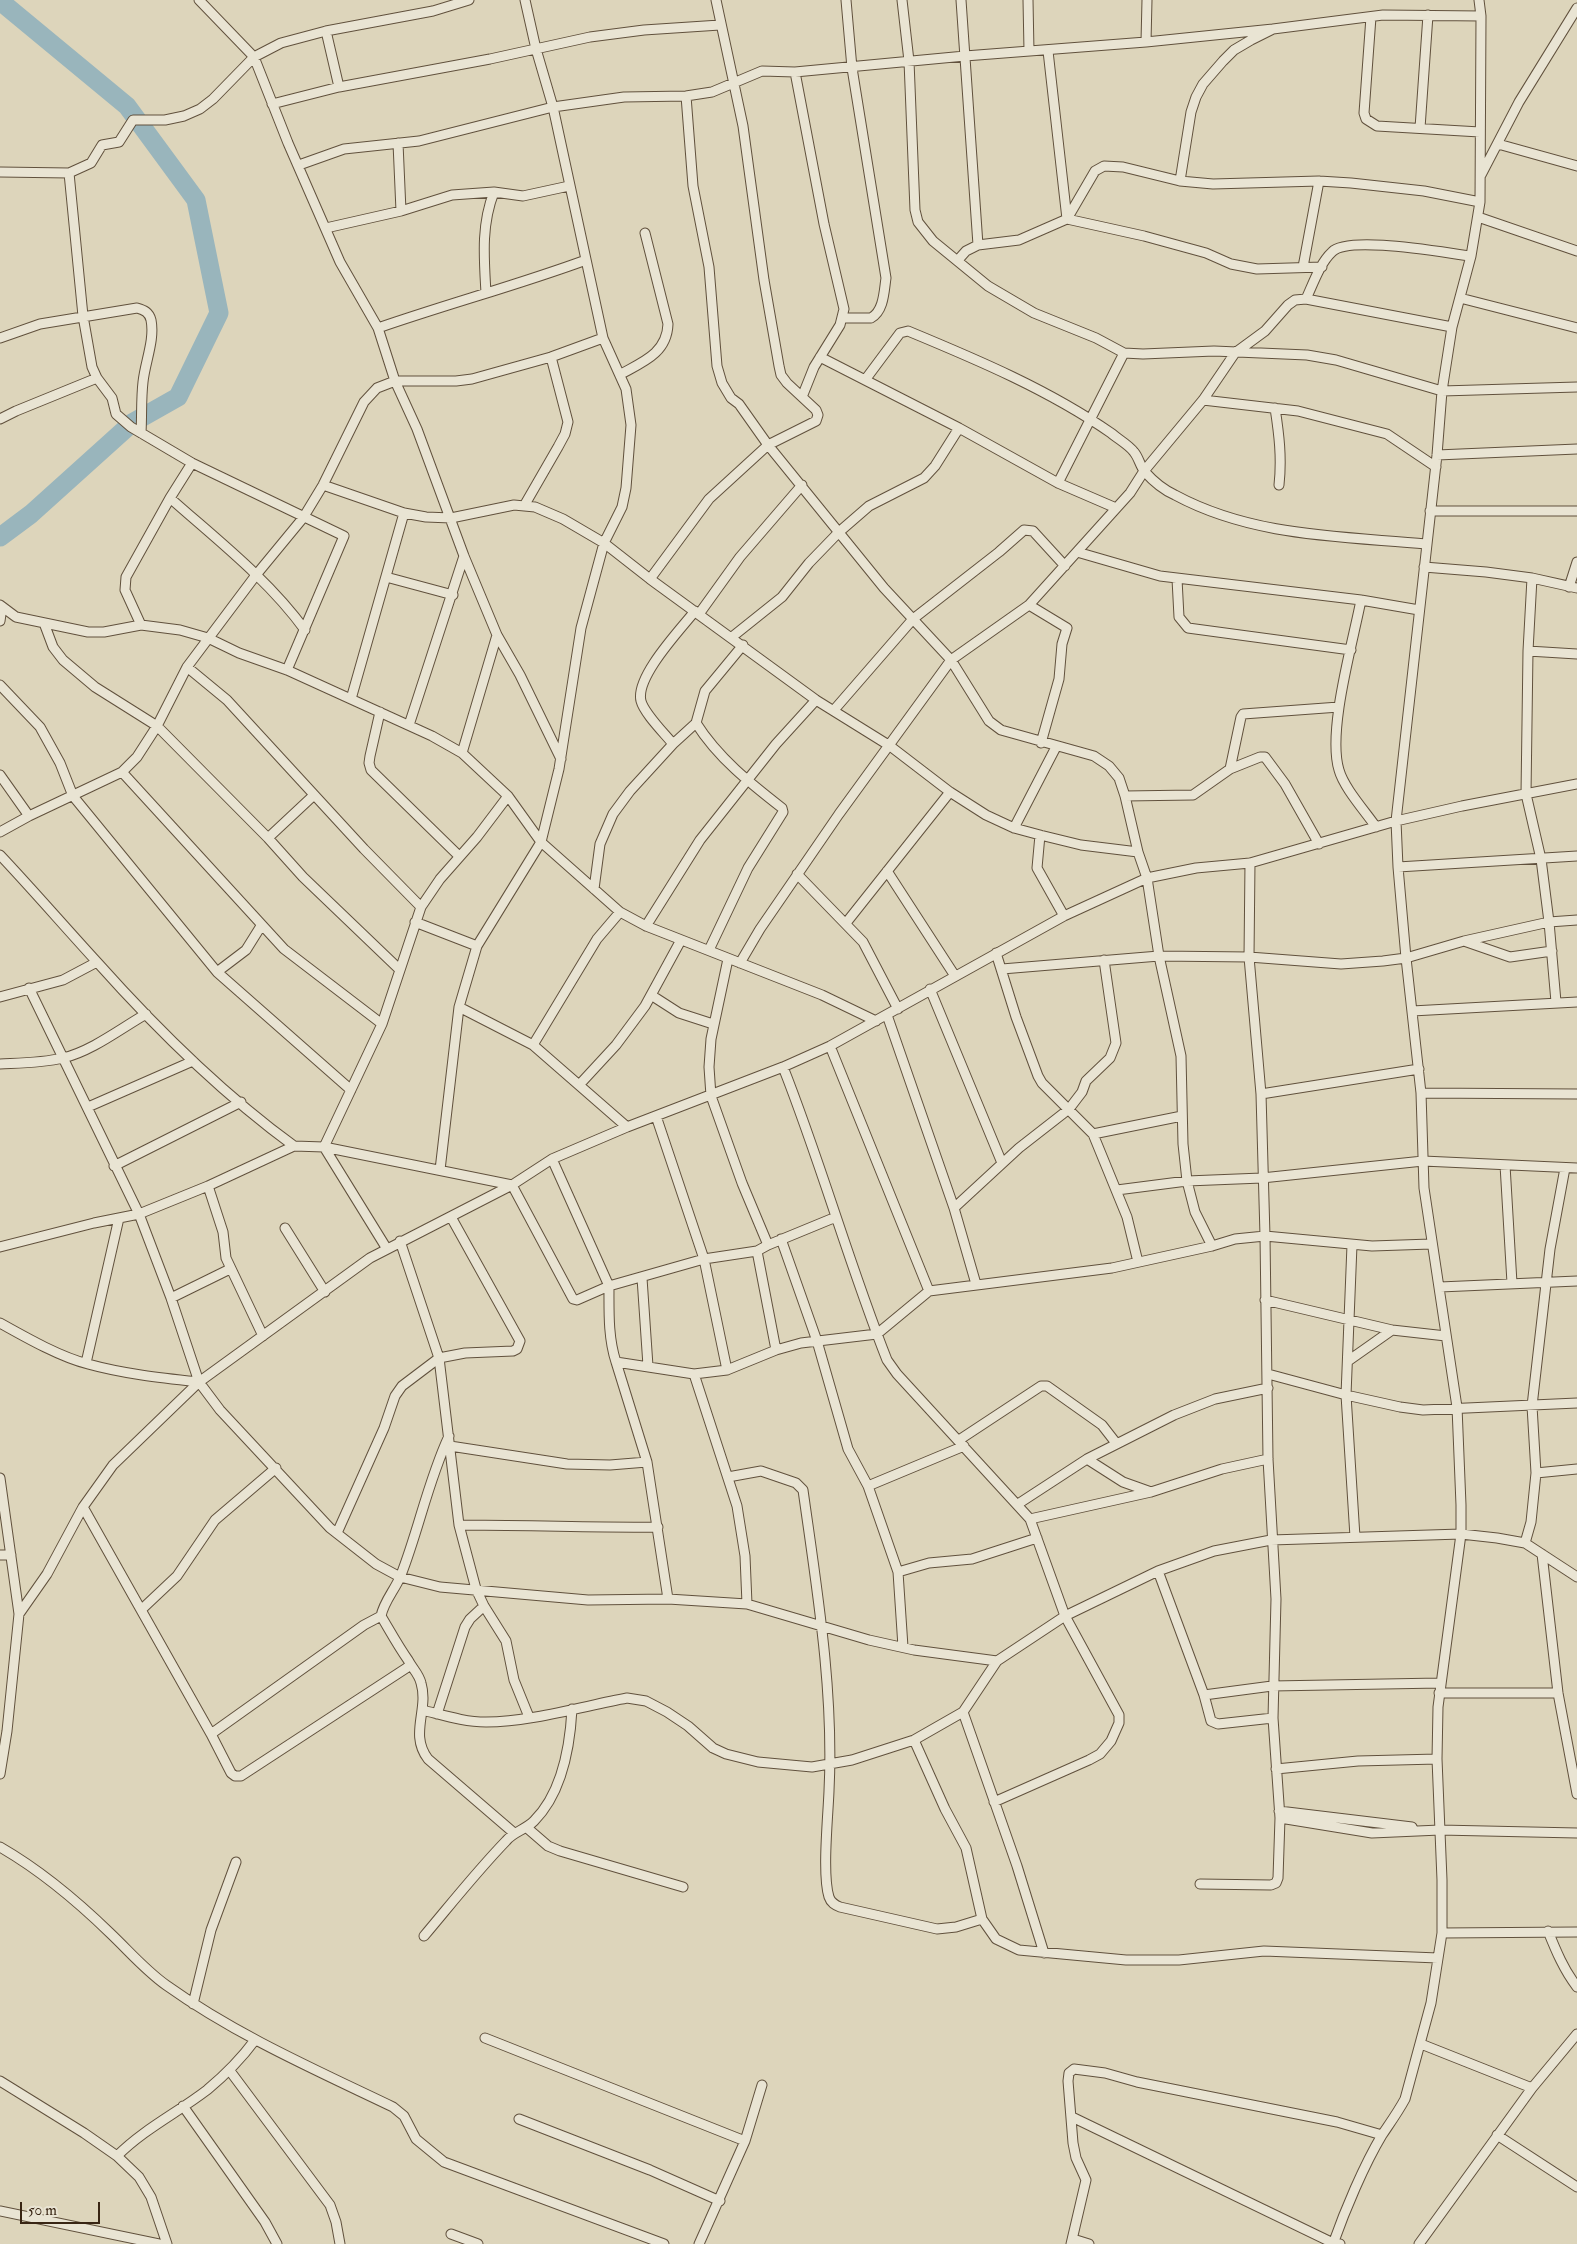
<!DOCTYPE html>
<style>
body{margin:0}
#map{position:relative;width:1577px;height:2244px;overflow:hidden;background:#ddd5bb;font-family:"IM FELL Double Pica",serif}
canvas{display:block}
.scale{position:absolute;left:20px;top:2202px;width:80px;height:22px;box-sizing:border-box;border:2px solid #382513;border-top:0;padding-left:6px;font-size:15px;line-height:18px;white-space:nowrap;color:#382513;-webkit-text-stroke:4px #e9e4d3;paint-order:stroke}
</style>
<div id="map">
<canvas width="1577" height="2244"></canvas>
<div class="scale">50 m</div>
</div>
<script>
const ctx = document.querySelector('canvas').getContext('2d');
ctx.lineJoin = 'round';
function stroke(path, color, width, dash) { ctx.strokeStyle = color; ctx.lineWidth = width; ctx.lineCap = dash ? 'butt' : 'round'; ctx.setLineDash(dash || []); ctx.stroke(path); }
stroke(new Path2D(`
 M0,1L127,106L196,200L219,313L178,397L132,423L31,514L0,537`), '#99b5bc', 19);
const minor = new Path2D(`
 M199,0L254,57L288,143L340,262L378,328L395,381L417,429L464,556L497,635L520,675L561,759
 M902,0L909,61L915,210L918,222L933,241L988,286L1034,313L1096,338L1124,353L1143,354L1214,351L1307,355L1336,360L1442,391L1577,387
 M1028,0L1029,51
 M1371,17L1364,113L1366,119L1377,126L1480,132
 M326,31L339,87
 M1146,42L1147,0
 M1048,51L1067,219
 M795,72L824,224L844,309L840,325L814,367L802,397
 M686,96L693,186L709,267L717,366L722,383L731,398L739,404L768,445L884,588L951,660L989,721L1001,730L1094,756L1109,766L1119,778L1125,796L1138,852L1147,878L1159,956L1181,1056L1183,1144L1187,1181L1195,1212L1212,1246
 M272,104L339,87L490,59L590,37L644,30L720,25
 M1420,128L1428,15
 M398,143L401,211
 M1498,144L1577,166
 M299,165L344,149L419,141L553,107L624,97L686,96L712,92L762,71L795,72L965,56L1146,42L1273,29
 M0,172L69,173L91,163L102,145L119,142L133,120H165L184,116L200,109L213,99L254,57L281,43L326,31L433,11L469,0
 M69,173L83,316L92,367L97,378L112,398L116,414L131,427L192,463L344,536L287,670
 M1481,175L1519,102L1577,8
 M1180,181L1191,112L1196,97L1203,84L1223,61L1234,50L1251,40L1273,29L1383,15L1481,16
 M1478,217L1577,251
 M1067,219L1144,236L1206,253L1231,264L1257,269L1322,267
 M326,228L401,211L452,195L494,192L523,196L569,186
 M978,245L1019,240L1067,219L1095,171L1104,166L1123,167L1180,181L1213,184L1319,181L1351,183L1424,191L1480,202
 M958,260L966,251L978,245L961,0
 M1303,267L1319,181
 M486,293C484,258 481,225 494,192
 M1460,298L1577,328
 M1306,299C1313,284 1320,263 1332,252C1348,235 1445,253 1471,256
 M843,318H871C884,311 884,291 886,278L852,68L846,0
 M378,328C447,304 518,285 586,260
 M0,338L40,324L137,308C144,310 149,312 151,320C155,340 145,362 143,382C141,399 142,416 141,433
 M820,357L959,428L1058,483L1116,508
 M621,374C643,362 667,353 668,324L645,233
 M865,380L900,333L908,331C978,360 1049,390 1111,433C1118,439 1129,445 1134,452C1139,458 1140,466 1145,472C1153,481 1164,490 1175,495C1253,537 1340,536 1426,544
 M1203,400L1298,411L1387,434L1436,467
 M1275,408C1279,434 1282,458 1279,485
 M0,419L16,411L97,378
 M1437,455L1577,449
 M1058,483L1124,353
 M323,485L404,513L426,517L451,518L514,505L535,507L563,519L604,543L650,579L816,700L890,746L950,792L986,815L1014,828L1040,835L1081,845L1138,852
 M170,498C216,539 268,579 305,630
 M524,506L558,447L565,434L568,422L551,357
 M1430,511H1577
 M1077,552L1160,576L1361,600L1419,610
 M1424,567L1486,572L1532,578L1528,651L1526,794L1541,859L1549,922L1556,1002
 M386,577L453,595
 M1532,578L1577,588
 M650,579L709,499L768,445L816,421L818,415L816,410L787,383L781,375L779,366L764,280L743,126L716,0
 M1177,579L1179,617L1188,628L1351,650
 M1569,587L1577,562
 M1361,600C1353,642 1327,731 1339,770C1344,788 1365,811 1376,827
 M0,605L16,617L88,632H104L141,625L180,630L208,638L239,653L287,670L432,736L462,753L508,796L541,842L620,912L646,926L822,995L876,1021
 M1029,605L1067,628L1062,644L1059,679L1041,743
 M699,614L740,557L802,485
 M0,621L2,607
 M44,623L53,647L63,660L95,687L157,726L268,838L303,877L399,969
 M141,625L125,590L126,577L170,498L192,463
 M732,637L782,597L809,563L839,532L869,506L924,478L935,466L959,428
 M1528,651L1577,654
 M187,667L227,700L364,849L421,907
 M0,685L40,727L60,763L73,796L217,972L351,1090
 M351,699L404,513
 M834,710L913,619L999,552L1024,530L1033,531L1065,566
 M380,712L370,756L369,763L371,770L459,856
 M696,723C718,758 750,783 782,808L783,812L748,868L709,950
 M409,725L464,556
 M673,744C664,733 644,713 641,701C635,677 680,630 695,611
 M462,753L497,635
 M1230,769L1241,717L1243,714L1339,707
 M122,772L284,949L382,1024
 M0,775L29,816
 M1125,796L1193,795L1230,769L1260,757H1265L1285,784L1319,844
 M1014,828L1056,747
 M0,832L29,816L122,772L137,757L157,726L187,667L256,575L303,518L323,485L364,402L377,388L395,381H456L472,379L551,357L603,338
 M1040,835L1037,868L1064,916
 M268,838L314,795
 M0,855C33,890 64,926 97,962C155,1027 224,1095 294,1146
 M1398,867L1577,856
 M887,871L955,976
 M797,874L863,942L898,1009
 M594,889L600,844L613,814L630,791L673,744L696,723L705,691L743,645
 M415,922L477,946
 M846,923L950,792
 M646,926L700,840L776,744L816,700
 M1464,941L1510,957L1552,951
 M996,953L1016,1017L1038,1076L1042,1083L1093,1134L1127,1217L1138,1262
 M728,959L711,1039L709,1067L711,1096L742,1183L768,1245
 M740,963L760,929L839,814L951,660L1029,605L1130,493L1144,471L1203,400L1235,353L1265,331L1288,305L1295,300L1306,299L1452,327
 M1002,969L1159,956L1249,957L1341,964L1383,961L1406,958L1464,941L1549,922L1577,920
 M217,972L246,950L261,926
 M29,988L139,1214L171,1298L199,1382L220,1410L330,1528L376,1564L400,1577L440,1587L588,1600L668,1599L747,1604L869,1640L914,1650L997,1661L1065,1616L1158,1571L1214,1551L1271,1540L1461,1534L1497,1538L1525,1543L1577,1577
 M930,989L1002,1163
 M651,995L679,1013L713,1024
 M0,997L63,980L97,962
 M459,1007L533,1045L627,1127
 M1412,1011L1577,1002
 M887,1015L954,1208L976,1284
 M533,1045L597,939L620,912
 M0,1064C21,1063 42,1063 63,1058C92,1051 120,1029 146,1014
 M783,1067C821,1163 849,1264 887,1360L897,1374L1030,1519L1065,1616L1119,1715V1723L1111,1741L1100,1754L1089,1760L994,1802
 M580,1084L616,1045L645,1006L681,940
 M1421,1093L1577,1094
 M1261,1094L1419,1069
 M88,1107L193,1061
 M656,1116L704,1259L727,1370
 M1093,1134L1182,1116
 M552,1159L609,1286L704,1259L757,1251L768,1245L836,1217
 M1505,1165L1512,1283
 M114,1166L241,1102
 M440,1170L459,1007L477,946L541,842L559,769L581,628L604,543L622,507L626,488L631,425L626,389L603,338L553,107L536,49L525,0
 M208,1186L223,1232L226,1258L263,1336
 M1117,1190L1187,1181L1262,1178L1423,1161L1577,1168
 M954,1208L1019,1148L1069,1109L1082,1092L1086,1081L1110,1058L1116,1043L1104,960
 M285,1228L325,1292
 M781,1239L817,1341L848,1449L868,1486L898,1572
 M400,1241L439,1358L459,1525L476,1589L484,1606L506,1641L514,1680L529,1717
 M1352,1245L1346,1395L1355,1537
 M0,1247L94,1223L139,1214L208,1186L294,1146L324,1147L512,1185L573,1299L577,1300L609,1286C609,1311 608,1338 616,1362L694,1374L737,1506L745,1556L747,1604
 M387,1249L324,1147L382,1024L421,907L440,879L477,837L508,796
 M757,1251L776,1350
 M642,1278L648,1366
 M1440,1287L1577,1281
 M929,1291L1112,1268L1212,1246L1235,1239L1265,1236L1372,1246L1431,1244
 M171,1298L230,1269
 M1265,1300L1392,1330L1446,1336
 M0,1323C25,1337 60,1357 88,1364C124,1374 162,1378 199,1382
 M1348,1361L1392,1330
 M616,1362L647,1462L668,1599
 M86,1363L119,1218
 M694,1374L727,1370L776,1350L801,1343L877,1334L929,1291L830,1046
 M1268,1374L1346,1395L1400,1407L1423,1410L1577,1403
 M959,1440L1041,1386H1047L1102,1425L1116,1443
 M450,1446L567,1464L610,1465L647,1462
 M1087,1459L1123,1482L1151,1492
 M1536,1473L1577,1469
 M728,1477L761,1471L796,1483L803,1490C817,1590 834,1691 829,1791C828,1817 822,1875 829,1897C831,1903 835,1905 840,1907L937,1929L956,1927L982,1919
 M0,1478L19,1614
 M868,1486L964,1446
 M1018,1504L1087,1459L1174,1415L1215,1399L1268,1388
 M83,1507L211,1734L364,1625L381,1616C384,1601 395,1590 401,1575C419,1529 428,1481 449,1436
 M1030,1519L1151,1492L1222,1469L1268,1459
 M459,1525C526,1525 592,1528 658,1527
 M337,1533L384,1428L395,1396L402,1386L439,1358L465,1353L513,1351L517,1349L520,1341L451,1217
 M1525,1543L1531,1522L1536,1473L1532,1406L1550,1249L1565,1168
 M1542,1554L1558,1693L1577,1794
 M0,1555H11
 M1158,1571L1204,1695L1211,1721L1218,1724L1273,1718
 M142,1609L177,1576L215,1520L276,1468
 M381,1616C390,1631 398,1646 408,1660C412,1668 419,1674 421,1683C429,1710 409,1734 428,1759L514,1833
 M903,1647L898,1572L929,1563L972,1559L1037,1538
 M1439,1693H1558
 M1204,1695L1272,1686L1440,1683
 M422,1710C443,1715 464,1722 486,1722C530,1722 584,1706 627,1698L646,1701L667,1712L688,1726L713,1748L726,1754L758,1762L812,1767L852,1760L914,1740L963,1712L997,1661
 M963,1712L1017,1866L1044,1953
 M437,1714L465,1627L470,1619L484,1606
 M211,1734L231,1773L235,1776H241L411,1665
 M914,1740L945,1809L966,1848L982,1919L996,1939L1019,1950L1126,1960H1179L1264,1951L1438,1958
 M1276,1769L1358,1761L1437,1759
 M0,1774L7,1731L19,1614L47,1574L83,1507L113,1465L199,1382L370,1258L512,1185L552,1159L627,1127L783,1067L830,1046L1064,916L1147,878L1196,868L1250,863L1396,821L1462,806L1577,784
 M1279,1811L1412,1827
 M1280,1818L1372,1833L1440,1830L1577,1833
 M526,1827L548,1846L560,1851L683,1887
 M0,1847C40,1870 77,1901 110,1933C129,1951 145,1970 166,1985C236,2035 316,2070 393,2107L404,2116L416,2139L444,2162L664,2244
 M1200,1884L1271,1885L1276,1883L1278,1878L1280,1818L1273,1718L1276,1599L1268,1459L1265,1236L1261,1094L1249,957L1250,863
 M1548,1931C1556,1951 1564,1970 1577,1987
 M1442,1933L1577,1932
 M424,1936C451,1904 477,1871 506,1841C513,1832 525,1830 534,1821C562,1793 570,1747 572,1709
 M193,2004L211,1930L236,1862
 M485,2038L745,2141
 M1421,2044L1532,2088
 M230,2071L330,2205L336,2222L340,2244
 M0,2081L84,2133L117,2156L139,2177L151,2197L167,2244
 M183,2106L265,2222L277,2244
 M1072,2117L1333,2243L1340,2244
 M519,2119L650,2170L720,2201
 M1497,2135L1577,2187
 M117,2156C144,2129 177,2113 207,2090C225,2075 241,2059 255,2040
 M0,2211L159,2244
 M451,2234L478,2244
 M1073,2239L1089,2244
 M699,2244L745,2141L762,2085
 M1071,2244L1086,2180L1076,2158L1073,2143L1068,2081L1069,2073L1074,2069L1105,2073L1137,2082L1337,2122L1382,2135
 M1333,2244C1345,2210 1364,2165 1382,2135C1390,2123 1398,2112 1405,2099L1431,2003L1442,1933V1880L1437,1759L1438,1707L1461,1534V1505L1457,1407L1424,1188L1421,1093L1406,958L1398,867L1396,821L1437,455L1442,391L1452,327L1471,256L1480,202L1481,16L1479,0
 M1419,2244L1532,2088L1577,2034`);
stroke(minor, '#61513d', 11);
stroke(minor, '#e9e4d3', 9);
</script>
